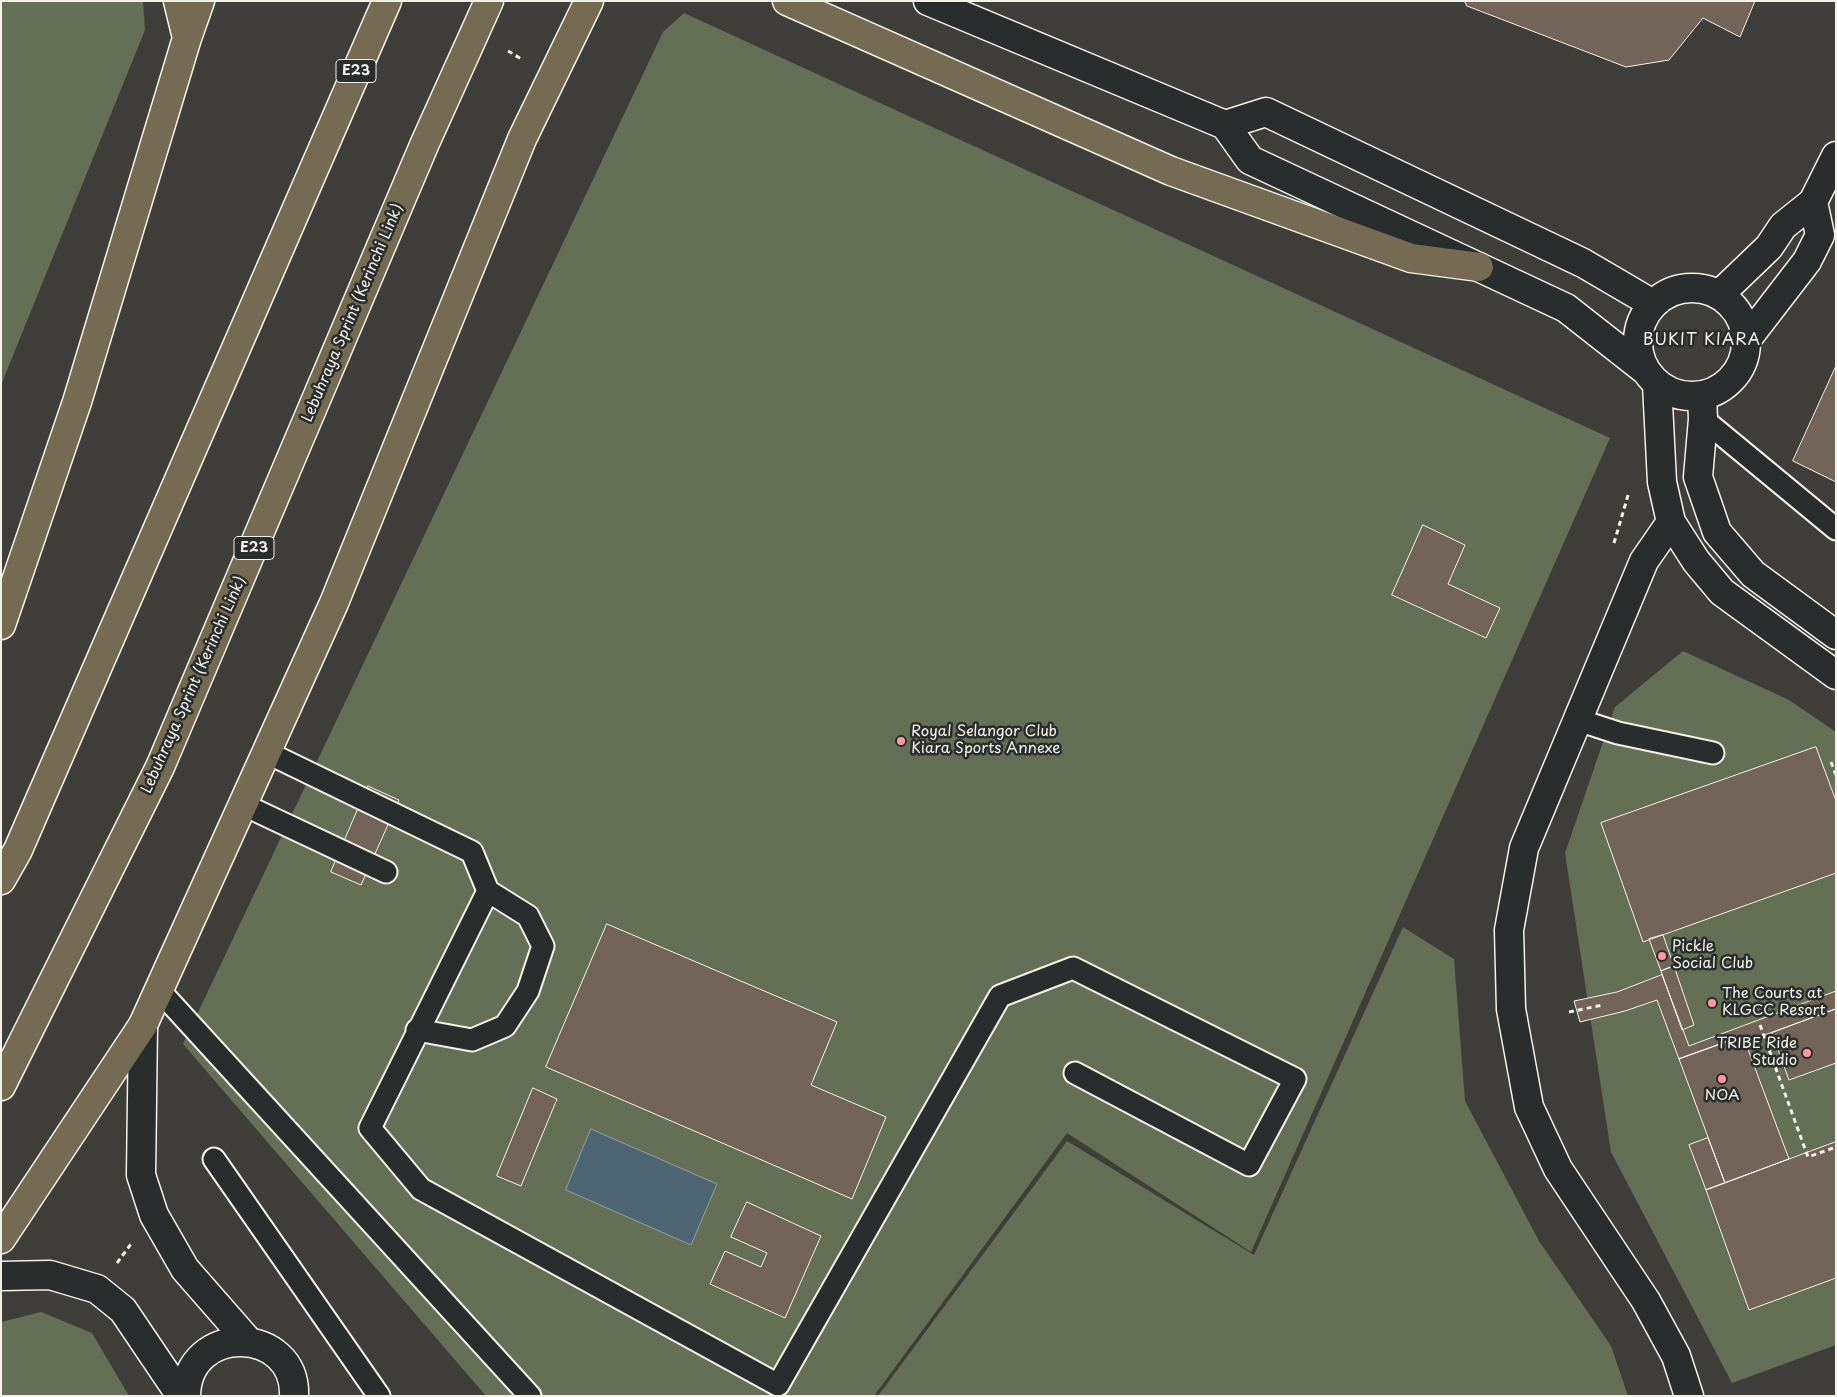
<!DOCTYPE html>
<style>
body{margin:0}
#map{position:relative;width:1837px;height:1397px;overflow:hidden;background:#403e3b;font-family:"Playpen Sans",sans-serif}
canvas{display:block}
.frame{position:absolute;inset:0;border:2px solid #f4f1e8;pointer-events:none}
</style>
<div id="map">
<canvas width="1837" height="1397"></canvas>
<div class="frame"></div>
</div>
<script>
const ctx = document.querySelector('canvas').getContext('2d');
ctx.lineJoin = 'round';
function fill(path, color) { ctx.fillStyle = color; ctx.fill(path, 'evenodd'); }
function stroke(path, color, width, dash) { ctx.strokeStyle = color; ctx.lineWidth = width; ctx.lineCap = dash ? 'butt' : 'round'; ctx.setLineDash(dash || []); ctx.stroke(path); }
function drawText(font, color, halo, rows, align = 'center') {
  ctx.font = font + ' "Playpen Sans",sans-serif'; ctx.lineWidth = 5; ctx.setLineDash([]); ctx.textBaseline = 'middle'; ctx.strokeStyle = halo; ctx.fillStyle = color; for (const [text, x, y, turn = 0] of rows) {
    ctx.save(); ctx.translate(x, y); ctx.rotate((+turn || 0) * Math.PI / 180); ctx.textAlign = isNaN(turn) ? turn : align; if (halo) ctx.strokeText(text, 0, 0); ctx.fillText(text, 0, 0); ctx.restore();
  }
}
fill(new Path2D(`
 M2,1H143L145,30L1,385Z
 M684,13L1610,438L1251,1252L1067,1133L874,1396H486L183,1044L663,32Z
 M1683,651L1789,700L1836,732V1345L1732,1383L1611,1152L1565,853L1615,707Z
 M1403,927L1454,959L1465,1101L1539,1241L1611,1346L1628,1396H878L1067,1141L1254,1255Z
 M41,1312L92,1333L129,1396H1V1322Z`), '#646f55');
const water = new Path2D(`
 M591,1129L717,1184L691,1245L566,1190Z`);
fill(water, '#4e6673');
stroke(water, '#909ea2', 1);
const building = new Path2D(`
 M1465,1H1755L1740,37L1703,18L1669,60L1626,67L1467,6Z
 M1836,366V482L1793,461Z
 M1423,525L1465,545L1448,584L1500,608L1486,638L1392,595Z
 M1816,747L1836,801V873L1643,942L1601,823Z
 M368,786L399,800L361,885L331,872Z
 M607,924L837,1022L811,1085L886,1117L852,1199L546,1067Z
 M1663,935L1674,966L1661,971L1649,939Z
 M1674,966L1694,1025L1682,1030L1661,971Z
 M1662,975L1689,1046L1836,991V1009L1745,1042L1743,1036L1679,1059L1657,1000L1625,1011L1580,1022L1574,1001L1617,992Z
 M1836,1009V1063L1789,1080L1772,1033Z
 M1743,1036L1789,1159L1725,1183L1679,1059Z
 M533,1088L557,1099L521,1186L497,1176Z
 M1708,1138L1725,1183L1706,1190L1689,1145Z
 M1836,1142V1278L1749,1310L1706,1190Z
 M747,1202L821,1236L785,1318L710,1284L725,1251L761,1267L767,1253L731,1237Z`);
fill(building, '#736459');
stroke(building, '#f4f1e8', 1);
const service = new Path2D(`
 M1703,419L1836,529
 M1578,720L1618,733L1713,753
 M266,752L472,852L488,891L370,1128L421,1189L778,1385L1000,996L1073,968L1295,1079L1249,1165L1075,1073
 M242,804L386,872
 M158,989L530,1396
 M417,1030L472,1040L505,1026L528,991L543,946L528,916L488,891
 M214,1159L379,1396`);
const minor = new Path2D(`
 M928,1L1225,125L1250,160L1566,308L1645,370
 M1225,125L1266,112L1583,263L1653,304
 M1638 342a54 54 0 1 1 108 0a54 54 0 1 1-108 0Z
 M1719,295L1769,247L1783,226L1813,202L1836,156
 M1747,339L1807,261L1820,235L1813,202
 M1657,384L1662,482L1671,522L1696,561L1722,592L1836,675
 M1702,396L1703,419L1698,477L1717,532L1753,574L1836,635
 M1671,522L1644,561L1524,848L1509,930L1511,1009L1529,1107L1558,1169L1646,1301L1676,1356L1689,1396
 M143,1025L141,1175L154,1215L185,1269L248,1341
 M1,1276L50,1275L97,1289L123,1310L181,1396
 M186,1396C187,1322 297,1326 294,1396`);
const motorway = new Path2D(`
 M178,1L187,38
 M787,1L1171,171L1411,258L1479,267
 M1,625L77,402L187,38L200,1
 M1,880L18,850L387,1
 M1,1086L160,767L425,143L489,1
 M1,1239L143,1025L334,603L522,139L589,1`);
stroke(service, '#f4f1e8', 25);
stroke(minor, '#f4f1e8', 31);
stroke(motorway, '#f4f1e8', 31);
stroke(new Path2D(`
 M508,51L523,60
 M1614,543L1629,492
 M1831,762L1836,775
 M1569,1012L1603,1005
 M1760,1025L1808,1157L1836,1147
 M117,1263L131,1244`), '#f4f1e8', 3, [5, 4]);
stroke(service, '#2a2d2e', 21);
stroke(minor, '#2a2d2e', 28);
stroke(motorway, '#746b52', 28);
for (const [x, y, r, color] of [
 [901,741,5,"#ff9aa2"],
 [1662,956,5,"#ff9aa2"],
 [1712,1003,5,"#ff9aa2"],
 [1807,1053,5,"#ff9aa2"],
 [1722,1079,5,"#ff9aa2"]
]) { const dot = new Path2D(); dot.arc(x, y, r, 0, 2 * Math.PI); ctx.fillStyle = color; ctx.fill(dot); stroke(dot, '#2a2d2e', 2); }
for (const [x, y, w] of [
 [356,71,40],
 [254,548,40]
]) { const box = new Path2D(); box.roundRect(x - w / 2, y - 11.5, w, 23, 4); ctx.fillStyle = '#2a2d2e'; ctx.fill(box); stroke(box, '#f4f1e8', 1); }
drawText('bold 14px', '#f4f1e8', null, [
 ["E23",356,71],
 ["E23",254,548]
]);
drawText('15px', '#f4f1e8', '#2a2d2e', [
 ["Lebuhraya Sprint (Kerinchi Link)",353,313,-67],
 ["Lebuhraya Sprint (Kerinchi Link)",194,685,-66]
]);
drawText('15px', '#f4f1e8', '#2a2d2e', [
 ["Royal Selangor Club",911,732],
 ["Kiara Sports Annexe",911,749],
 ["Pickle",1672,947],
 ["Social Club",1672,964],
 ["The Courts at",1722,994],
 ["KLGCC Resort",1722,1011],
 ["TRIBE Ride",1797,1044,"right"],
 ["Studio",1797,1061,"right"],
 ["NOA",1722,1096,"center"]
], 'left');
ctx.letterSpacing = '1px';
drawText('16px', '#f4f1e8', '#2a2d2e', [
 ["BUKIT KIARA",1702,341]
]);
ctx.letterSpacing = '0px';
</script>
